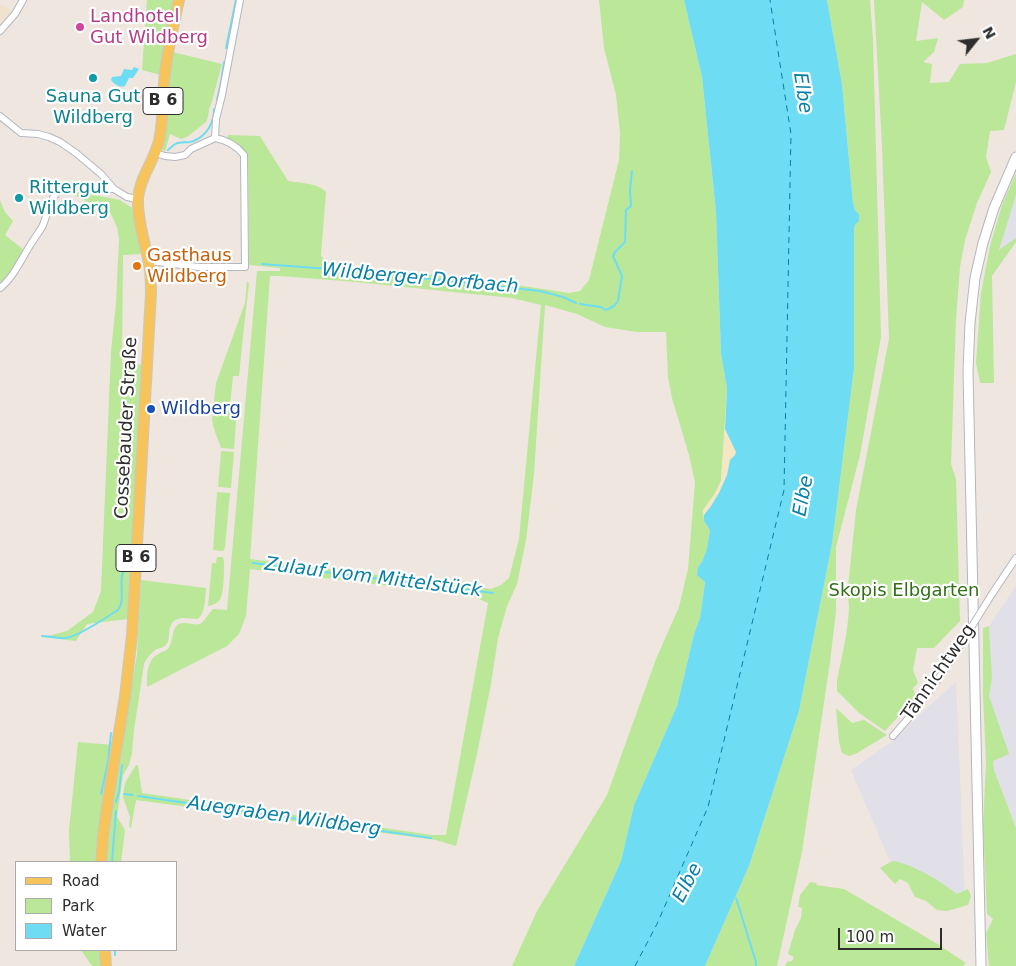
<!DOCTYPE html>
<meta charset="utf-8">
<style>
body{margin:0}
#map{position:relative;width:1016px;height:966px;overflow:hidden;background:#efe6df;font-family:"DejaVu Sans",sans-serif}
canvas{display:block}
.legend{position:absolute;left:15px;top:861px;width:162px;height:90px;box-sizing:border-box;background:#fff;border:1px solid #ababab;margin:0;padding:6px 9px;list-style:none;font-size:15px;color:#2d2d2d}
.legend li{display:flex;align-items:center;gap:10px;height:25px}
.legend b{width:25px;border:1px solid #ababab}
.north{position:absolute;left:951px;top:15px;width:50px;height:50px;-webkit-text-stroke:4px #fff;paint-order:stroke;rotate:61deg;font-size:14px;font-weight:700;line-height:20px;text-align:center;color:#2d2d2d}
.north::after{content:'';display:block;margin:auto;width:18px;height:22px;background:#2d2d2d;clip-path:polygon(50% 0,100% 100%,50% 72%,0 100%)}
.scale{position:absolute;left:838px;top:928px;width:104px;height:22px;box-sizing:border-box;border:2px solid #2d2d2d;border-top:0;padding-left:6px;font-size:15px;line-height:18px;white-space:nowrap;color:#2d2d2d;-webkit-text-stroke:4px #fff;paint-order:stroke}
</style>
<div id="map">
<canvas width="1016" height="966"></canvas>
<ul class="legend">
<li><b style="height:6px;background:#f7c45b"></b>Road</li>
<li><b style="height:14px;background:#bbe799"></b>Park</li>
<li><b style="height:14px;background:#6eddf4"></b>Water</li>
</ul>
<div class="north">N</div>
<div class="scale">100 m</div>
</div>
<script>
const ctx = document.querySelector('canvas').getContext('2d');
ctx.lineJoin = 'round';
function fill(path, color) { ctx.fillStyle = color; ctx.fill(path, 'evenodd'); }
function stroke(path, color, width, dash) { ctx.strokeStyle = color; ctx.lineWidth = width; ctx.lineCap = dash ? 'butt' : 'round'; ctx.setLineDash(dash || []); ctx.stroke(path); }
function drawText(font, color, halo, rows, align = 'center') {
  ctx.font = font + ' "DejaVu Sans",sans-serif'; ctx.lineWidth = 4.5; ctx.setLineDash([]); ctx.textBaseline = 'middle'; ctx.strokeStyle = halo; ctx.fillStyle = color; for (const [text, x, y, turn = 0] of rows) {
    ctx.save(); ctx.translate(x, y); ctx.rotate((+turn || 0) * Math.PI / 180); ctx.textAlign = isNaN(turn) ? turn : align; if (halo) ctx.strokeText(text, 0, 0); ctx.fillText(text, 0, 0); ctx.restore();
  }
}
fill(new Path2D(`
 M1016,195V238L999,251L1013,202Z
 M1016,586V828L994,770L989,696L992,678L989,626Z
 M956,682L965,899L962,905L889,859L851,770L897,738L918,716Z`), '#e1dfe7');
fill(new Path2D(`
 M0,4L12,11L0,25Z`), '#f1e2ce');
fill(new Path2D(`
 M147,0H173L161,75L142,70Z
 M599,0H684L702,77L716,212L721,354L727,388L721,481L714,495L703,510L704,521L710,530L707,550L702,562L698,567L705,582L700,618L694,634L677,706L634,805L621,861L574,966H512L537,911L607,795L656,659L679,607L688,569L695,482L689,455L672,398L668,377L666,332H637L605,327L577,314L545,305L534,474L526,540L517,584L507,606L498,638L491,684L477,754L456,846L436,840L136,800L131,828L129,827L130,817L123,797L124,788L126,781L136,765H138L142,793L432,835H446L488,603L472,596L250,569L246,616L239,634L227,646L147,687C147,674 146,660 160,653C164,651 167,651 169,647C173,641 172,630 177,625C184,620 193,626 200,624C204,622 209,613 213,609L227,610L257,271H280V268L249,265L248,156C242,148 237,142 227,138L228,135L260,136L288,181C300,183 318,183 326,192L321,255L326,264L462,278L530,287L569,293L580,291L589,280L619,160L620,133L616,95L604,48ZM270,276H280L356,282L512,298L541,305L519,539L509,578L501,585L491,589L250,559Z
 M827,0H870L873,40L881,337L860,455L836,547V611L830,662L802,852L777,966H705L749,866L799,711L832,544L854,368V230L855,225L859,221V214L855,210L853,203L842,84Z
 M874,0H964L963,7L944,20L922,2L916,41L938,38L934,52L923,62L932,64L930,83L949,82L960,64L987,63L1016,54V82L1004,130L990,131L986,157L991,172L977,203L965,240L960,267L956,319L951,464L956,479L960,621L934,648H917L913,670L918,683L913,688L916,697L885,731L859,713L837,691V681C840,665 854,607 847,596L856,510L889,339L882,146Z
 M172,52L222,64L212,101L209,110L208,117L206,122L187,137L181,139L170,134L165,152L162,148Z
 M1016,173V195L999,250L1016,238V242L992,276L994,383H980L976,363L981,293L990,246L1002,205Z
 M79,192L120,200L132,208L141,254L123,255L122,363L145,365L131,582L128,619L87,624L76,641L44,637L67,631L93,612L101,591L111,351L116,303L119,239L117,227L111,214L71,193Z
 M0,200L5,212L13,221L5,235L24,250C18,261 11,276 0,283Z
 M247,281L249,284L243,336L239,376H233L230,406H237L234,449L221,448L214,429L212,420L216,383L245,303Z
 M221,451L234,452L231,488L218,487Z
 M217,492L230,493L225,548L223,551L213,550Z
 M217,557H223L224,561C224,570 224,590 221,597C219,603 214,605 208,606L212,563H216Z
 M141,580L206,588C205,598 206,611 198,619C192,619 183,617 178,619C164,624 173,640 165,646C162,648 159,648 157,649C150,653 147,658 144,664L134,730L132,753L129,765L123,775L117,817L125,830L121,862H106L113,794L137,654Z
 M989,626L992,678L989,696L1009,754L993,761L994,770L1016,828V966H989L986,933L993,919L987,914L983,826L986,763L983,694V628Z
 M836,708L852,723L864,720L887,735L857,753L849,756L842,753L839,742Z
 M78,742L113,745L98,831L95,862H70L69,830Z
 M892,861C911,863 942,882 957,894L968,889L971,896L968,905L947,911L937,910L926,901L915,897L908,883L900,879L895,884L880,868Z
 M810,882L817,883L816,885L844,889L936,943L966,963L963,966H785L787,962L792,961L794,957L788,954L795,930L801,918L802,908L798,907L800,895L804,890Z
 M81,950H100L101,966H92Z`), '#bbe799');
fill(new Path2D(`
 M725,429L736,451L735,455L730,460C726,481 718,498 704,515L703,510L714,495L721,481Z`), '#f4e7c1');
fill(new Path2D(`
 M684,0H827L842,84L853,203L855,210L859,214V221L855,225L854,230V368L832,544L799,711L749,866L705,966H574L621,861L634,805L677,706L694,634L700,618L705,582L697,575L698,567L702,562L707,549L710,530L704,521V515L711,506L719,493L727,475L730,460L735,455L736,452L725,429L727,388L721,354L716,212L702,77Z
 M134,67L139,69L133,78H129L125,86C120,88 114,84 111,80L112,77L121,76L124,69L132,70Z`), '#6eddf4');
stroke(new Path2D(`
 M226,48L236,0
 M217,100L221,82L224,62
 M168,150C177,141 178,143 190,142C200,140 209,131 212,121C214,117 214,113 214,109
 M262,264L357,271L540,291L563,297L576,303
 M580,304L601,307L606,310L614,306L618,301L622,276L613,256L615,252L625,242L626,210L631,206L630,190L632,171
 M253,563L493,593
 M42,636C49,636 58,639 66,638C80,636 105,618 118,610C125,601 120,587 122,576C123,572 125,568 126,564
 M101,794L108,762L111,733
 M124,794L133,795
 M138,796L431,838
 M116,802L119,792L122,765
 M112,862L116,811
 M736,898L756,962V966
 M115,950V955`), '#6eddf4', 2);
stroke(new Path2D(`
 M635,966L657,924L708,807L784,490L791,134L770,0`), '#077fa6', 1, [6, 5]);
const street = new Path2D(`
 M0,31L15,14L23,0
 M0,116L21,133L38,134L49,137L60,142L76,153L101,174L114,189L127,197L138,199
 M215,138L216,119L222,95L240,0
 M155,153L165,156L175,157L185,155L191,149L215,138
 M149,261L198,267H245L244,155C236,145 227,140 215,138
 M0,288C13,278 21,260 29,247C33,240 38,234 42,227C49,213 48,192 68,187C78,185 102,189 114,189
 M992,594L1016,558
 M893,736C915,712 934,686 951,660`);
const secondary = new Path2D(`
 M981,966L968,371L970,323L975,278L983,243L994,208L1016,157`);
const primary = new Path2D(`
 M101,862L103,836L109,793L125,696L132,635L151,293C151,281 151,270 148,259C144,239 137,218 138,198C140,177 154,161 159,141C163,122 163,102 164,83C166,55 173,28 179,0
 M105,950L106,966`);
stroke(street, '#b3b7c1', 8);
stroke(secondary, '#b3b7c1', 11);
stroke(primary, '#c8c8c8', 12);
stroke(street, '#fff', 6);
stroke(secondary, '#fff', 9);
stroke(primary, '#f7c45b', 10);
const streetBridge = new Path2D(`
 M951,660L992,594`);
stroke(streetBridge, '#b3b7c1', 8, []);
stroke(streetBridge, '#fff', 6);
for (const [x, y, r, color] of [
 [80,27,5,"#d1479c"],
 [93,78,5,"#0f9aa8"],
 [19,198,5,"#0f9aa8"],
 [137,266,5,"#e8710a"],
 [151,409,5,"#1a4fb4"]
]) { const dot = new Path2D(); dot.arc(x, y, r, 0, 2 * Math.PI); ctx.fillStyle = color; ctx.fill(dot); stroke(dot, '#fff', 2); }
for (const [x, y, w] of [
 [163,101,40],
 [136,558,40]
]) { const box = new Path2D(); box.roundRect(x - w / 2, y - 13.5, w, 27, 4); ctx.fillStyle = '#fff'; ctx.fill(box); stroke(box, '#2d2d2d', 1); }
drawText('bold 16px', '#2d2d2d', null, [
 ["B 6",163,101],
 ["B 6",136,558]
]);
drawText('18px', '#b23c85', '#fff', [
 ["Landhotel",90,17],
 ["Gut Wildberg",90,38]
], 'left');
drawText('18px', '#0d838f', '#fff', [
 ["Sauna Gut",93,97],
 ["Wildberg",93,118],
 ["Rittergut",29,188,"left"],
 ["Wildberg",29,209,"left"]
]);
drawText('18px', '#c56008', '#fff', [
 ["Gasthaus",147,256],
 ["Wildberg",147,277]
], 'left');
drawText('18px', '#164399', '#fff', [
 ["Wildberg",161,409]
], 'left');
drawText('18px', '#2d2d2d', '#fff', [
 ["Cossebauder Straße",127,428,-87],
 ["Tännichtweg",939,673,-55]
]);
drawText('18px', '#326f18', '#fff', [
 ["Skopis Elbgarten",904,591]
]);
drawText('italic 19px', '#077fa6', '#fff', [
 ["Elbe",802,93,81],
 ["Wildberger Dorfbach",420,279,5],
 ["Elbe",804,496,-80],
 ["Zulauf vom Mittelstück",373,578,7],
 ["Auegraben Wildberg",284,817,8],
 ["Elbe",688,883,-62]
]);
</script>
